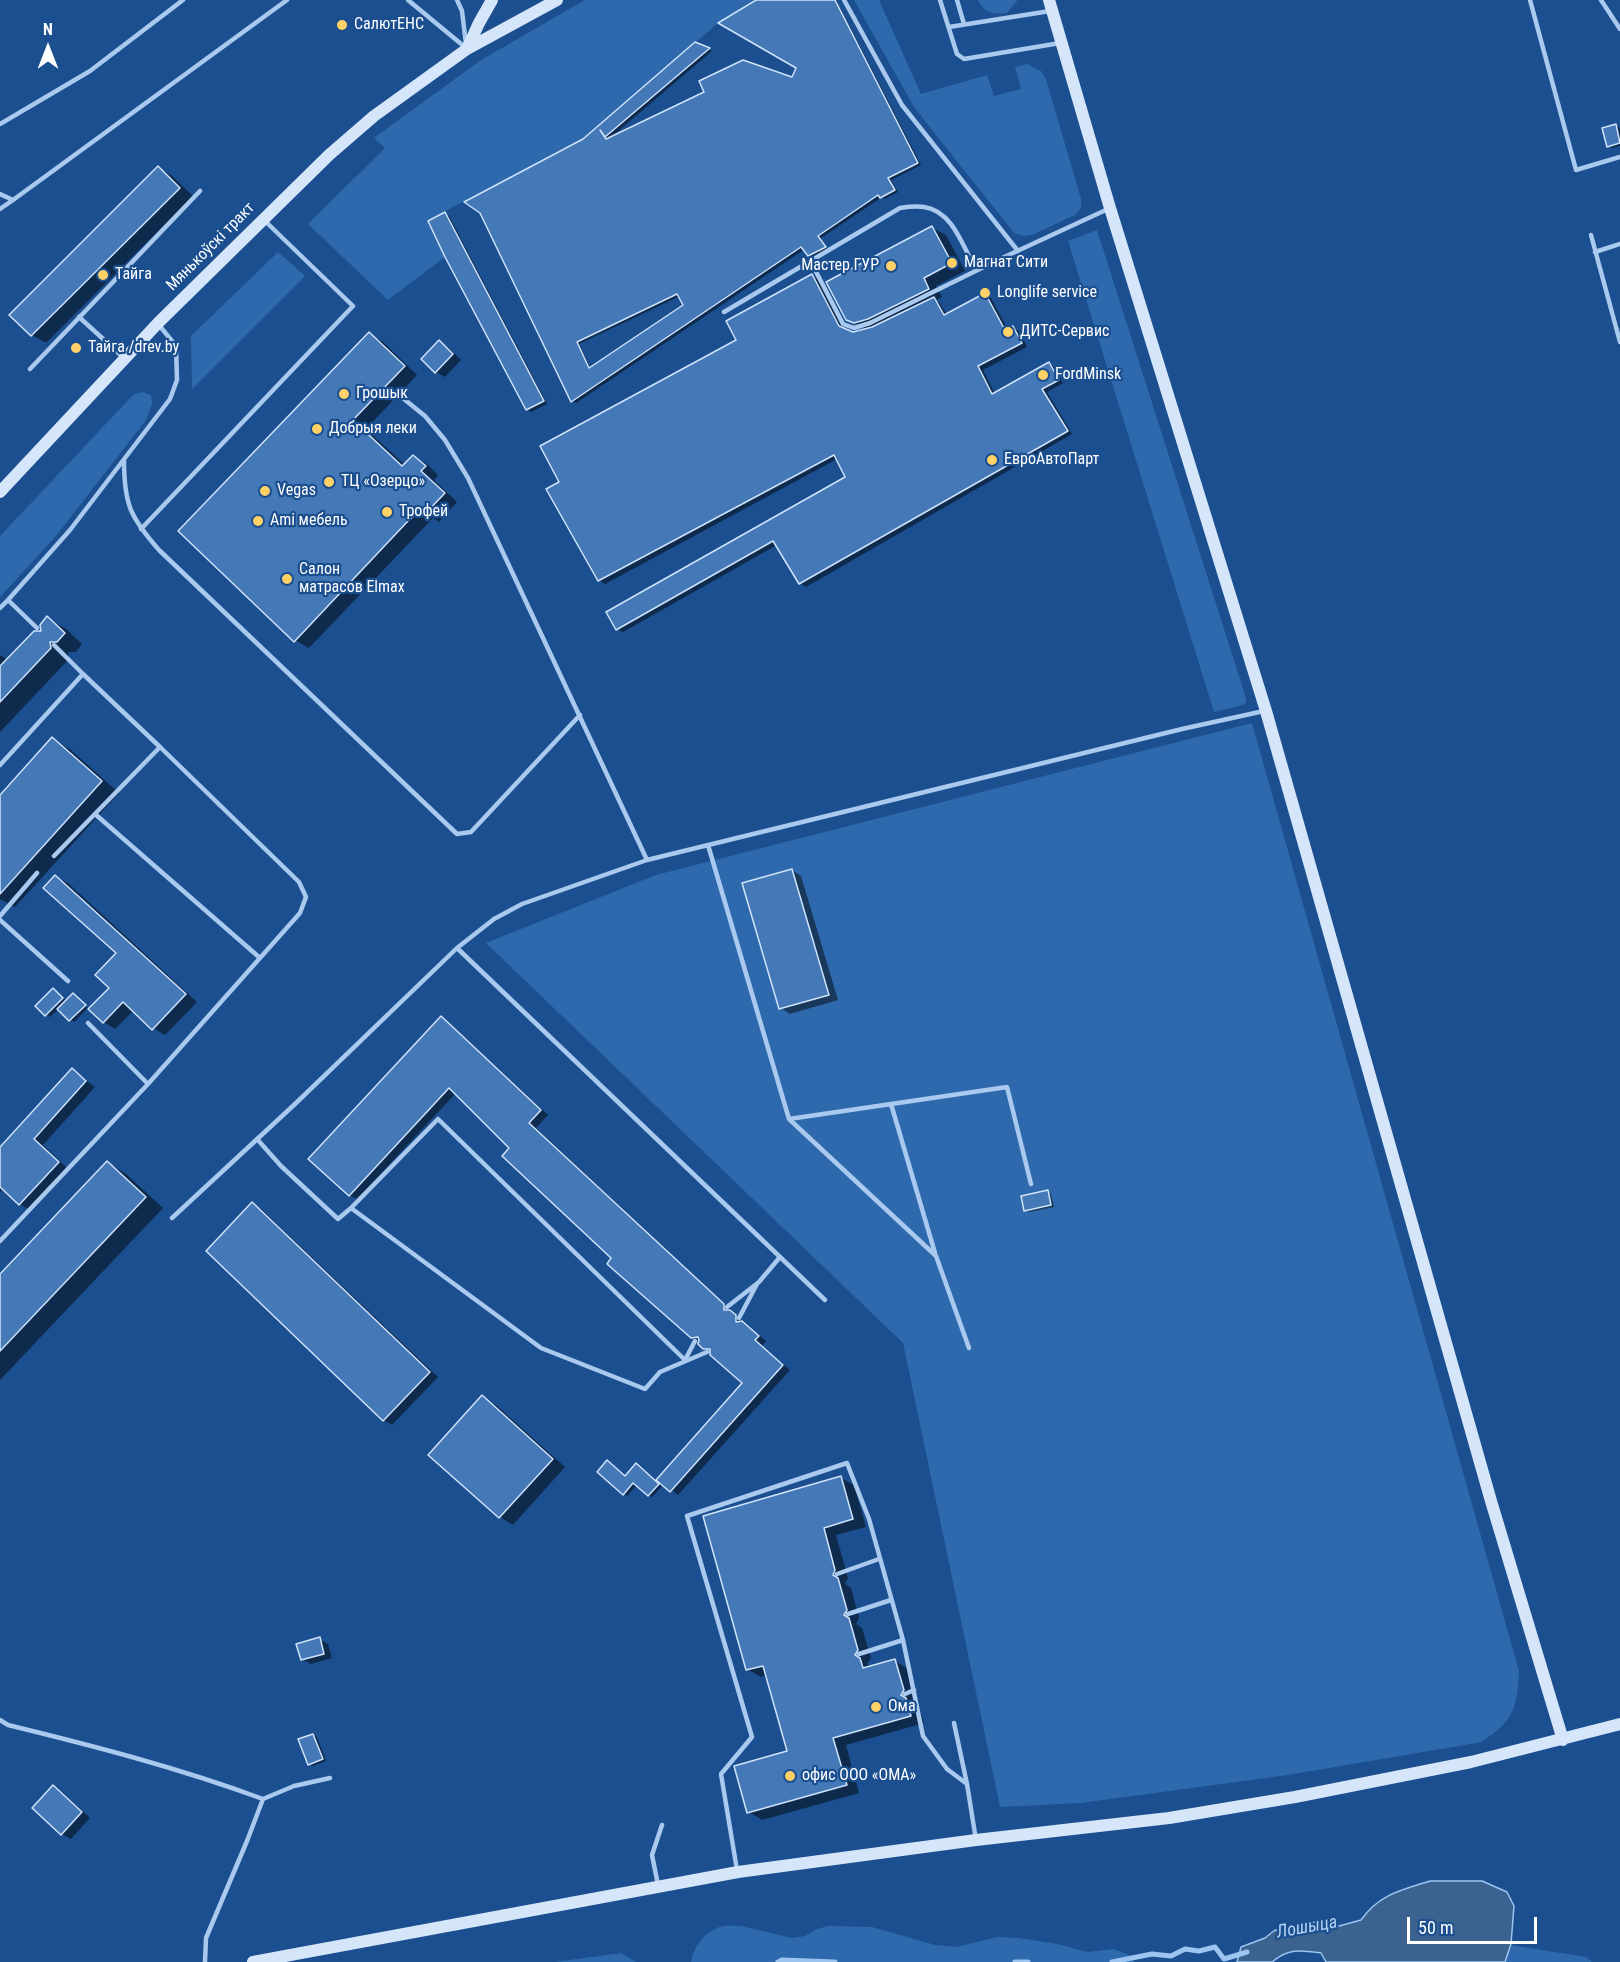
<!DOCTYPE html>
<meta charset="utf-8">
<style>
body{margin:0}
#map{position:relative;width:1620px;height:1962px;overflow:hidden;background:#1b4f8f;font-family:"Roboto Condensed",sans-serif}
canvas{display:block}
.north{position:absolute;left:18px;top:18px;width:60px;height:60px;-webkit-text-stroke:4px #1b4f8f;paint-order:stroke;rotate:0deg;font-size:16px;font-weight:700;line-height:24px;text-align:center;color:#fff}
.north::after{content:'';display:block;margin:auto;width:21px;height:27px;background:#fff;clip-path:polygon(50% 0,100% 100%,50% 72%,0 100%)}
.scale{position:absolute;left:1407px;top:1917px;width:130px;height:27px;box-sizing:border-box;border:3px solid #fff;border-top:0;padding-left:8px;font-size:18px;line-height:21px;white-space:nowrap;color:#fff;-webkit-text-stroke:4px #1b4f8f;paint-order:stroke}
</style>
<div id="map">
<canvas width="1620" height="1962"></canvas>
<div class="north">N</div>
<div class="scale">50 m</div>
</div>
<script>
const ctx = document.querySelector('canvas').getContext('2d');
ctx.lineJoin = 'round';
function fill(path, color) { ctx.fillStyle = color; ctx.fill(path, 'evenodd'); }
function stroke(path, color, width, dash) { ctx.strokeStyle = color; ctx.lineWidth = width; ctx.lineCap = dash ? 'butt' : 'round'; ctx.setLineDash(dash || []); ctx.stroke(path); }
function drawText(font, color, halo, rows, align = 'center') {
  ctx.font = font + ' "Roboto Condensed",sans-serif'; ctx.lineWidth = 4.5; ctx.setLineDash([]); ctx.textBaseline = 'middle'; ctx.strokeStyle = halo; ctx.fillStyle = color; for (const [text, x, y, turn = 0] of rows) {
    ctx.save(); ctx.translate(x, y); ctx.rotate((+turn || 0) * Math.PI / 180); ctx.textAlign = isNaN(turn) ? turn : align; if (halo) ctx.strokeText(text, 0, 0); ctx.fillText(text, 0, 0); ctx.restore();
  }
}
fill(new Path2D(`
 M585,0H754L718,23L583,139L428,220L445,257L388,300L308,224L385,148L374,138L481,60Z
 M854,0H879L921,94L987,75L994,96L1021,89L1015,67L1027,64L1041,71L1046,79L1081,199V208L1075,215L1032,235L1023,236L1014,233L914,107Z
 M978,0H1017V1L1007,13C993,15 984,13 978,0Z
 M1097,230L1246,698V702L1243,705L1214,712L1068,241Z
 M278,252L305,276L192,389L191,336Z
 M143,392L151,395L152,404L146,420L56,536L0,597V536L134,394Z
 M1252,723L1519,1671C1517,1710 1514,1719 1482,1742L1288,1775L1081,1803L1000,1807L903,1343L486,943L656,875Z
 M741,1926L792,1938L805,1936L817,1929L828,1926L872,1927L935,1945L956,1947L998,1937L1018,1938L1058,1944L1087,1952L1114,1949L1131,1956L1134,1962H691C693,1948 703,1934 717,1928C723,1925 734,1926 741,1926Z
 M1511,1945L1586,1957L1592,1962H1504Z
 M621,1953L636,1962H555Z`), '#2e69ad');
const water = new Path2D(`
 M1430,1881H1482L1507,1892L1514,1906L1511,1944L1505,1962H1326L1321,1953C1300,1950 1288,1948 1272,1962H1237L1241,1947L1265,1938L1275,1930L1292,1933L1300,1932L1303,1924L1313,1922L1332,1928L1361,1920C1379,1894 1402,1890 1430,1881Z`);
fill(water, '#3c6290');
stroke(water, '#9cc4f0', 1.5);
fill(new Path2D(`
 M759,0H836L921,165L891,180L898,192L885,199L882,197L821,238L828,249L813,257L805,249L576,403L573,401L584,140L696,44L712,51L610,138L793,79L798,68ZM680,296L685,305L591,369L579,344Z
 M1616,126L1620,128V146L1612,148L1608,146Z
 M159,168L172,176L193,196L46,343L32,335L12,315Z
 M445,214L449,216L547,404L531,412L527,409Z
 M932,228L946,235L965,271L936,286L942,297L936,300L939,302L947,315L985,295L991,298L1008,330L1013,328L1019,331L1027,347L983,370L995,394L1049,363L1054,367L1063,383L1047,392L1072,434L806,587L800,583L777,545L623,632L617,629L847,477L837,459L605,584L599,580L548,490L561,482L738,340L812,276L818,279L844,330L853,334L868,330L847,319Z
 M369,334L383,342L417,375L366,429L405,465L413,456L427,464L438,475L434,480L457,502L439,522L433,518L309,648L295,640Z
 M439,342L448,347L461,360L445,377L436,372Z
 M47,618L66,629L82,644L76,652H68L69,659L0,732V655L8,660L42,632Z
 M53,739L71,750L119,793L15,907L0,899V797Z
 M792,870L801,876L838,1000L790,1014L781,1008Z
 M56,877L68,883L197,1002L165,1035L153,1028L134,1010L115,1029L104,1022L118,953Z
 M57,992L67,1002L77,997L88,1008L74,1022L59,1009L50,1017L37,1006Z
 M441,1018L449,1023L548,1115L536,1128L731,1310V1312L766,1341L762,1346L790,1370L678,1495L664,1484L652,1497L637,1485L627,1496L623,1493L625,1477L656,1482L744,1382L712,1352L704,1347L700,1342L692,1337L613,1258L511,1148L456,1093L357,1199L349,1195Z
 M72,1070L95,1087L43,1145L68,1169L30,1210L20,1204L4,1189L0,1192V1149Z
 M108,1163L126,1174L163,1208L0,1380V1276Z
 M1048,1192L1051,1194L1054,1207L1029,1212L1026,1210Z
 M252,1204L261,1209L438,1377L392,1425L384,1420Z
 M483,1397L496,1405L565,1467L513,1525L500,1517Z
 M841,1478L854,1485L866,1527L836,1535L848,1578L845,1584L851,1588L859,1618L856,1624L862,1628L871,1658L867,1664L872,1667L895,1661L908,1669L916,1698L913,1704L919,1708L924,1723L846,1745L859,1793L762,1820L749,1812L789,1752L768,1675L761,1677L747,1669Z
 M319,1639L328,1644L332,1658L311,1664L302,1659Z
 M313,1735L317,1737L326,1761L313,1766L309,1764Z
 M54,1787L62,1792L90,1818L71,1839L62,1834Z`), '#0007');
stroke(new Path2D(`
 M778,1962L782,1960L835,1962
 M1015,1962H1028
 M1112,1962L1152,1954L1171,1956L1185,1949L1199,1951L1215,1947L1224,1959L1247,1952`), '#9cc4f0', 5);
const building = new Path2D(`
 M756,0H835L918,163L888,178L895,190L880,198L878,195L818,236L826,247L808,256L801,247L571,402L480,213L464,202L583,139L695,42L710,48L605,137L600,130L606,139L704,92L699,81L743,60L792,77L796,68L718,23ZM677,294L683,305L589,368L577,342Z
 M1616,124L1620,143L1607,147L1602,128Z
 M158,166L180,188L31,336L9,315Z
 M445,212L544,401L526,410L445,257L428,221Z
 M932,226L952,263L924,278L929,289L868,319L854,323L846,320L826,282Z
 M812,274L839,326L853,332L872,327L934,297L944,315L985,293L1005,330L1013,326L1022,343L978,366L992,394L1049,362L1059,380L1042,389L1068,431L799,584L773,541L616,630L606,612L845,477L834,455L598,581L546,489L559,482L540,446L736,340L726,321Z
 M369,332L405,366L353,420L402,466L413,455L426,466L421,471L445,493L424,515L420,511L408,521L294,642L178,531Z
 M439,340L453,354L435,373L421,359Z
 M47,616L65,633L57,642H50L51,648L0,702V666L34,631H41L40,625Z
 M52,737L102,781L0,894V795Z
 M792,869L829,995L779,1009L742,883Z
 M55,875L186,994L152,1030L123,1002L103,1023L88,1009L109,988L95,975L116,953L43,888Z
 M53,988L63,998L45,1016L35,1006Z
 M73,993L86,1005L69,1021L57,1009Z
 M441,1016L541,1110L529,1123L724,1304V1310H730L736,1315V1322L742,1321L759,1336L755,1340L783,1365L670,1492L656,1480L742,1383L710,1355V1349H703L698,1344L699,1340L698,1337L691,1338L607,1264L611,1258L502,1156L509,1148L449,1088L349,1196L308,1159Z
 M72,1068L86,1081L34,1139L59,1162L19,1205L0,1187V1147Z
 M107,1161L146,1197L0,1351V1274Z
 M1048,1190L1051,1205L1024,1211L1021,1196Z
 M252,1202L430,1372L383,1421L206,1251Z
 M482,1395L553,1459L499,1518L428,1455Z
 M607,1460L625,1476L636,1463L659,1484L648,1496L633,1483L623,1495L597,1472Z
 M841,1476L853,1519L824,1528L835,1570L833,1575L838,1578L847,1610L844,1615L849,1618L858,1650L855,1655L860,1658L863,1668L895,1659L904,1690L901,1695L906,1698L911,1716L833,1738L847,1785L747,1813L734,1766L787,1751L763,1666L746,1670L703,1516Z
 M320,1637L324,1654L301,1660L296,1644Z
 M313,1734L323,1759L308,1765L298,1739Z
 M53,1785L82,1812L61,1835L32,1808Z`);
fill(building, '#4478b7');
stroke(building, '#cfe3fa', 1.5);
stroke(new Path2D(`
 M408,0L466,48
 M457,0L462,11L466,44
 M844,0L902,105L1018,251
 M940,0L957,54L964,59L1060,43
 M957,0L964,24
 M1530,0L1576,170L1620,157
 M1601,0L1620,29
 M949,27L1050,11
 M0,124L90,71L183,0
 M0,194L13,200L287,0
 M0,209L13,200
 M1591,235L1620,342
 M1595,252L1620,244
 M810,260L843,324L854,328L870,323L1000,259L1108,209
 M724,312L900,208C907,207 916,206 924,207C953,211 963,247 976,270
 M79,317L124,358
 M30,369L200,191
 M399,395L425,416L445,440L468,478L647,860
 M124,460C124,504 130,517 159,550L457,834L471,832L580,715
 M141,529L353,306L265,221
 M8,600L70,530L170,399L177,380L176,346L159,325
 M0,608L8,600L37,628
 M54,645L83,674
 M0,765L83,674L160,747
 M95,814L260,958
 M708,845L789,1119L936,1256L969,1348
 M54,856L160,747L299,882L306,897L300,913L148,1084
 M0,916L37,873
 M0,920L68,981
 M457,948L825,1300
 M891,1104L935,1253
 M789,1119L1007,1087L1031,1184
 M257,1139L281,1166L338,1219L351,1208L541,1348L645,1389L660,1372L707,1352
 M351,1208L438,1119L685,1360
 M172,1218L295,1104L457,948L494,919L522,904L647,860L1182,729L1264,711
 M0,1241L148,1084L88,1023
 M727,1307L759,1282L780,1257
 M739,1318L757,1284
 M685,1360L695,1341
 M837,1574L879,1559
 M848,1614L891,1600
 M859,1654L903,1640
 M905,1694L914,1690
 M0,1720L8,1725C94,1746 179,1768 263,1799
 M954,1723L967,1784L976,1840
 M737,1870L721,1774L752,1737L687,1516L847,1463L869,1519L903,1640L923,1736L947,1769L967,1784
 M658,1885L652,1855L662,1825
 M205,1962L206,1938L247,1841L263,1799L294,1786L330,1778`), '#a9c9ee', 4.5);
stroke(new Path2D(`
 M1049,0L1110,208L1266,711L1491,1501L1563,1740
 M467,49L479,23L492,0
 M0,492L158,323L329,155L374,116L467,49L557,0
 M253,1962L738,1872L976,1840L1169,1818L1295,1797L1471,1762L1620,1724`), '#d6e6fa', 12);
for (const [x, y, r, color] of [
 [342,25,6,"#ffd166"],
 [952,263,6,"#ffd166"],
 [891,266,6,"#ffd166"],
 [103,275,6,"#ffd166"],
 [985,293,6,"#ffd166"],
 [1008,332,6,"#ffd166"],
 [76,348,6,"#ffd166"],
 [1043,375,6,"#ffd166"],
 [344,394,6,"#ffd166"],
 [317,429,6,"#ffd166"],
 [992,460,6,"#ffd166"],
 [329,482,6,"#ffd166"],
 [265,491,6,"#ffd166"],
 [387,512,6,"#ffd166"],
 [258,521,6,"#ffd166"],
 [287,579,6,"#ffd166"],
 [876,1707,6,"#ffd166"],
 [790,1776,6,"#ffd166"]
]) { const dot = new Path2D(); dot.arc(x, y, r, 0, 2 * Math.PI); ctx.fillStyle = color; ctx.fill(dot); stroke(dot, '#1b4f8f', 2); }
drawText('16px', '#fff', '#1b4f8f', [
 ["СалютЕНС",354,25],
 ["Магнат Cити",964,263],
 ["Мастер ГУР",879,266,"right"],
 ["Тайга",115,275],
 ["Longlife service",997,293],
 ["ДИТС-Сервис",1020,332],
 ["Тайга /drev.by",88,348],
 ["FordMinsk",1055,375],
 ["Грошык",356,394],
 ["Добрыя леки",329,429],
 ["ЕвроАвтоПарт",1004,460],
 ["ТЦ «Озерцо»",341,482],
 ["Vegas",277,491],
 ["Трофей",399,512],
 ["Ami мебель",270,521],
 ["Салон",299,570],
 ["матрасов Elmax",299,588],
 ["Ома",888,1707],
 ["офис ООО «ОМА»",802,1776]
], 'left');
drawText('16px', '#fff', '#1b4f8f', [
 ["Мянькоўскі тракт",211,247,-45]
]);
drawText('italic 18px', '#b5d3f5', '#1b4f8f', [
 ["Лошыца",1307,1928,-10]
]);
</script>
